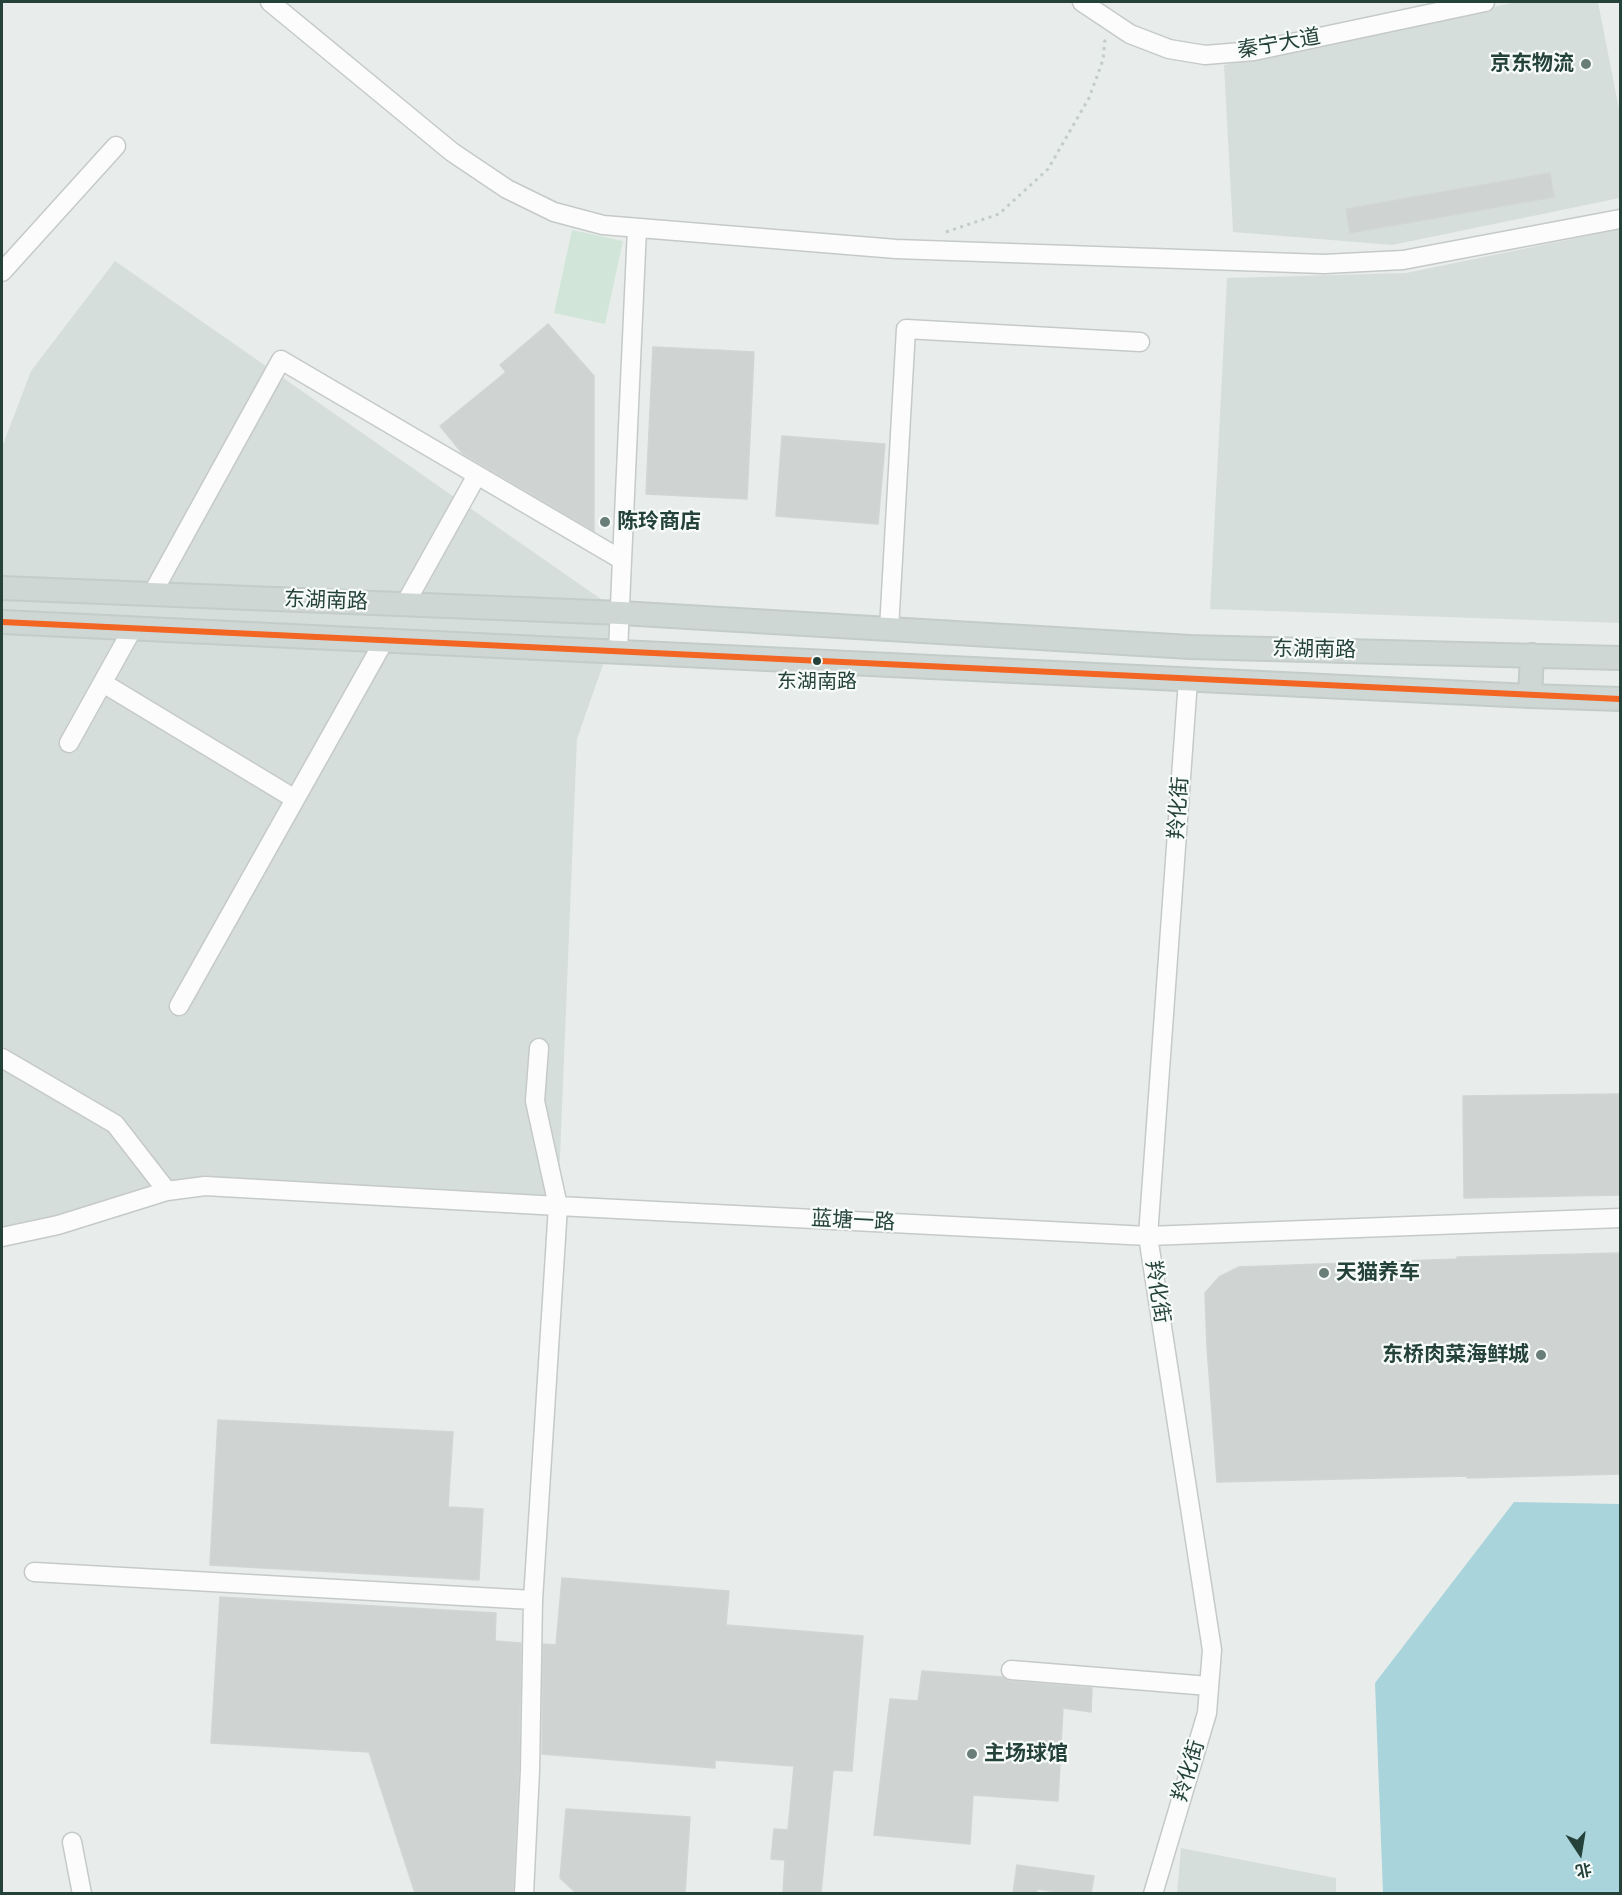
<!DOCTYPE html>
<meta charset="utf-8">
<style>
body{margin:0}
#map{position:relative;width:1622px;height:1895px;overflow:hidden;background:#e8edeb;font-family:"Open Sans","Noto Sans SC",sans-serif}
canvas{display:block}
.frame{position:absolute;inset:0;border:3px solid #24423a;pointer-events:none}
.north{position:absolute;left:1550px;top:1823px;width:60px;height:60px;-webkit-text-stroke:4px #f7fbf9;paint-order:stroke;rotate:168deg;font-size:16px;font-weight:700;line-height:24px;text-align:center;color:#24423a}
.north::after{content:'';display:block;margin:auto;width:21px;height:27px;background:#24423a;clip-path:polygon(50% 0,100% 100%,50% 72%,0 100%)}
</style>
<div id="map">
<canvas width="1622" height="1895"></canvas>
<div class="frame"></div>
<div class="north">北</div>
</div>
<script>
const ctx = document.querySelector('canvas').getContext('2d');
ctx.lineJoin = 'round';
function fill(path, color) { ctx.fillStyle = color; ctx.fill(path, 'evenodd'); }
function stroke(path, color, width, dash) { ctx.strokeStyle = color; ctx.lineWidth = width; ctx.lineCap = dash ? 'butt' : 'round'; ctx.setLineDash(dash || []); ctx.stroke(path); }
function drawText(font, color, halo, rows, align = 'center') {
  ctx.font = font + ' "Open Sans","Noto Sans SC",sans-serif'; ctx.lineWidth = 4.5; ctx.setLineDash([]); ctx.textBaseline = 'middle'; ctx.strokeStyle = halo; ctx.fillStyle = color; for (const [text, x, y, turn = 0] of rows) {
    ctx.save(); ctx.translate(x, y); ctx.rotate((+turn || 0) * Math.PI / 180); ctx.textAlign = isNaN(turn) ? turn : align; if (halo) ctx.strokeText(text, 0, 0); ctx.fillText(text, 0, 0); ctx.restore();
  }
}
fill(new Path2D(`
 M1517,2H1598L1620,114V198L1392,245L1233,232L1224,65Z
 M1620,229V623L1210,609L1227,278L1406,273Z
 M115,261L621,613L577,739L558,1206L205,1186L2,1237V447L31,371Z
 M1181,1848L1336,1878V1893H1177Z`), '#d6dedb');
fill(new Path2D(`
 M572,230L623,241L605,324L554,313Z`), '#d1e6d8');
fill(new Path2D(`
 M1514,1502L1620,1504V1893H1383L1375,1683Z`), '#a9d4db');
const building = new Path2D(`
 M1550,173L1554,197L1350,233L1346,209Z
 M548,324L594,376V531L462,453L440,426L506,372L500,365Z
 M653,347L754,352L747,499L646,494Z
 M782,436L885,444L878,524L776,516Z
 M1620,1094V1195L1464,1198L1463,1096Z
 M1620,1253V1474L1467,1478V1476L1217,1482L1207,1347L1205,1293L1219,1277L1239,1267L1457,1259V1257Z
 M218,1420L453,1432L448,1507L483,1509L479,1580L210,1565Z
 M562,1578L729,1591L726,1625L863,1636L852,1771L833,1770L821,1893H783L785,1860L771,1859L774,1829L788,1830L794,1766L715,1760V1768L542,1754L543,1644L556,1645Z
 M220,1597L496,1613L495,1641L521,1643L519,1770L513,1893H415L369,1752L211,1743Z
 M922,1671L1002,1677L1010,1681L1092,1688L1091,1712L1063,1708L1058,1801L973,1795L970,1844L874,1835L890,1699L918,1701Z
 M566,1809L690,1817L685,1893H576L560,1878Z
 M1017,1865L1094,1876L1091,1893H1064L1037,1889V1893H1013Z`);
fill(building, '#cfd4d2');
stroke(building, '#d1d6d4', 1.5);
const minor = new Path2D(`
 M270,2L452,152L507,189L554,212L603,225L896,249L1324,264L1403,260L1620,219
 M1082,2L1130,34L1169,49L1205,55L1254,51L1485,2
 M2,272L116,146
 M622,560L637,228
 M152,594L281,360L622,560L618,652
 M405,604L477,475
 M889,629L906,329L1140,342
 M103,683L295,799
 M69,743L133,628
 M179,1006L384,641
 M2,1058L115,1124L167,1191
 M2,1237L58,1225L167,1191L205,1186L558,1206L1148,1236L1620,1218
 M34,1572L533,1600L558,1206L535,1101L539,1048
 M1011,1670L1209,1686
 M72,1842L82,1894
 M524,1894L530,1770L533,1600
 M1153,1894L1207,1713L1212,1650L1148,1236L1188,680`);
const major = new Path2D(`
 M2,588L621,613L1190,647L1620,658
 M2,622L1530,696L1620,699
 M1530,696L1532,655`);
stroke(minor, '#c5cac8', 21);
stroke(major, '#c3ccc9', 26);
stroke(new Path2D(`
 M946,232L999,214L1048,169L1089,98L1103,60L1105,39`), '#c3ccca', 3, [3, 4.5]);
stroke(minor, '#fcfcfc', 18);
stroke(major, '#cfd7d5', 22);
stroke(new Path2D(`
 M2,622L1620,699`), '#f26522', 6);
for (const [x, y, r, color] of [
 [1586,64,6,"#697e78"],
 [605,522,6,"#697e78"],
 [817,661,5,"#24423a"],
 [1324,1273,6,"#697e78"],
 [1541,1355,6,"#697e78"],
 [972,1754,6,"#697e78"]
]) { const dot = new Path2D(); dot.arc(x, y, r, 0, 2 * Math.PI); ctx.fillStyle = color; ctx.fill(dot); stroke(dot, '#f7fbf9', 2); }
drawText('20px', '#24423a', '#f7fbf9', [
 ["东湖南路",817,682]
]);
drawText('21px', '#24423a', '#f7fbf9', [
 ["秦宁大道",1279,44,-10],
 ["东湖南路",326,601,2],
 ["东湖南路",1314,650,1],
 ["羚化街",1179,808,-86],
 ["蓝塘一路",853,1221,3],
 ["羚化街",1157,1292,81],
 ["羚化街",1189,1771,-73]
]);
drawText('bold 21px', '#24423a', '#f7fbf9', [
 ["京东物流",1574,64,"right"],
 ["陈玲商店",617,522],
 ["天猫养车",1336,1273],
 ["东桥肉菜海鲜城",1529,1355,"right"],
 ["主场球馆",984,1754]
], 'left');
</script>
